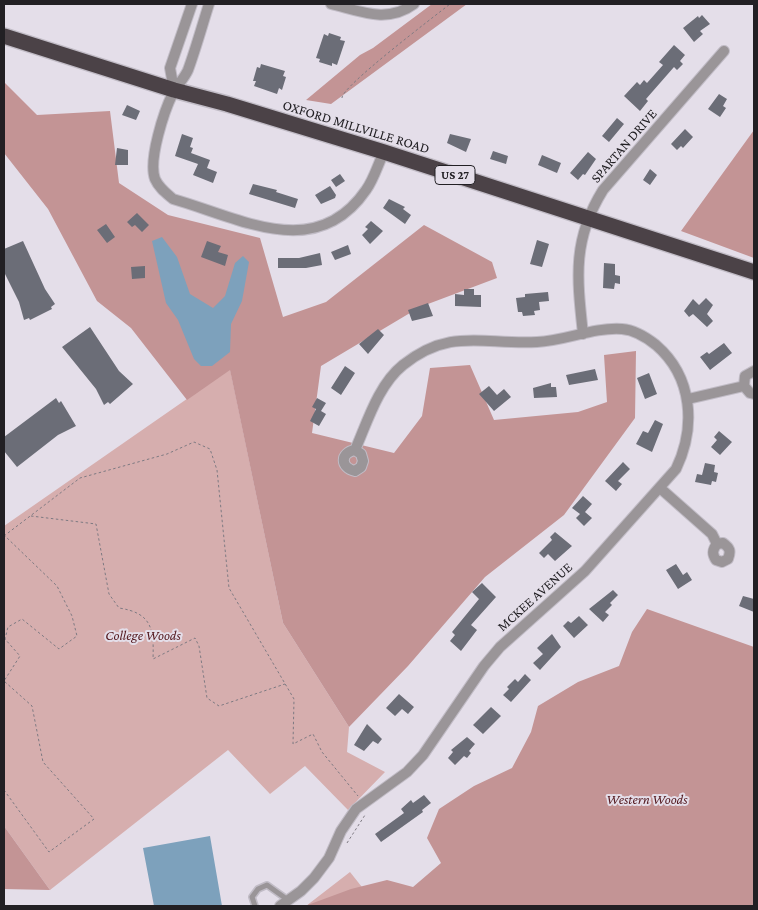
<!DOCTYPE html>
<style>
body{margin:0}
#map{position:relative;width:758px;height:910px;overflow:hidden;background:#e4dee9;font-family:"Crimson Pro",serif}
canvas{display:block}
.frame{position:absolute;inset:0;border:5px solid #222024;pointer-events:none}
</style>
<div id="map">
<canvas width="758" height="910"></canvas>
<div class="frame"></div>
</div>
<script>
const ctx = document.querySelector('canvas').getContext('2d');
ctx.lineJoin = 'round';
function fill(path, color) { ctx.fillStyle = color; ctx.fill(path, 'evenodd'); }
function stroke(path, color, width, dash) { ctx.strokeStyle = color; ctx.lineWidth = width; ctx.lineCap = dash ? 'butt' : 'round'; ctx.setLineDash(dash || []); ctx.stroke(path); }
function drawText(font, color, halo, rows, align = 'center') {
  ctx.font = font + ' "Crimson Pro",serif'; ctx.lineWidth = 4; ctx.setLineDash([]); ctx.textBaseline = 'middle'; ctx.strokeStyle = halo; ctx.fillStyle = color; for (const [text, x, y, turn = 0] of rows) {
    ctx.save(); ctx.translate(x, y); ctx.rotate((+turn || 0) * Math.PI / 180); ctx.textAlign = isNaN(turn) ? turn : align; if (halo) ctx.strokeText(text, 0, 0); ctx.fillText(text, 0, 0); ctx.restore();
  }
}
fill(new Path2D(`
 M230,369L283,623L349,727L347,752L385,772L348,810L305,766L270,794L228,750L50,890L4,826V526Z
 M350,872L377,906H306Z`), '#d6aeae');
fill(new Path2D(`
 M432,4H467L331,104L306,100L360,55L373,48Z
 M4,82L37,115L110,111L119,183L168,215L260,238L283,317L326,302L424,225L492,262L497,278L420,307L321,366L312,433L394,453L422,416L430,368L470,365L494,420L578,412L607,402L604,355L636,351L635,418L564,515L485,577L408,666L349,727L283,623L230,370L187,400L131,328L97,301L48,209L4,153Z
 M754,130V258L681,231Z
 M647,609L754,647V906H305L351,889L387,880L413,887L441,863L427,838L439,809L474,786L512,768L531,732L538,706L578,682L619,666L632,632Z
 M4,826L50,890L4,889Z`), '#c39495');
fill(new Path2D(`
 M162,237L177,257L190,294L213,308L225,296L235,263L243,256L249,262L242,301L231,324L230,352L212,366H201L194,359L178,320L166,303L152,241Z
 M210,836L222,906H154L143,848Z`), '#7da1bc');
fill(new Path2D(`
 M702,15L710,24L700,31L703,34L694,42L683,28L698,16L699,18Z
 M329,33L341,37L340,40L345,41L337,65L332,63V66L319,62L320,59L316,58L324,34L328,36Z
 M674,45L685,55L680,61L683,64L677,70L674,67L646,99L648,101L640,111L624,96L637,82L640,85L644,80L647,83L663,65L659,62Z
 M261,64L285,71L283,76L286,77L282,90L279,88L277,94L254,86L256,81H253L257,67L260,68Z
 M719,94L727,99L723,106L726,108L720,117L708,109Z
 M127,105L140,111L136,120L122,115Z
 M617,118L624,124L609,142L602,136Z
 M685,129L693,137L683,148L681,146L677,150L671,144Z
 M182,134L193,138L190,147L193,148L191,153L210,160L207,168L217,172L213,183L193,175L198,164L175,156Z
 M450,134L471,139L466,152L447,143Z
 M117,148L128,150V165H115Z
 M493,151L508,156L506,164L490,159Z
 M588,152L596,159L585,175L583,174L578,180L570,173Z
 M542,155L561,163L557,173L538,165Z
 M650,169L657,175L650,185L643,180Z
 M340,174L345,181L336,187L331,180Z
 M253,184L277,190L276,192L298,199L295,208L249,194Z
 M330,186L336,195L335,198L321,204L315,195Z
 M389,199L405,207L403,209L411,215L405,224L383,208Z
 M137,213L149,225L142,232L135,225L132,227L127,222Z
 M371,221L383,231L370,244L362,235L368,229L365,227Z
 M106,224L115,237L107,243L97,230Z
 M537,240L549,244L542,267L530,264Z
 M23,241L45,289L55,304L51,307L52,309L30,320L29,318L24,320L19,302L4,272V249Z
 M207,241L221,246L218,252L228,255L225,266L201,257Z
 M348,245L351,254L335,260L331,252Z
 M320,253L322,265L306,268H278V258H299Z
 M604,263L615,264V275L620,276V284L615,283L614,289L603,288Z
 M145,266V278L132,279L131,267Z
 M464,289H474V295H481V307L455,306V294L464,295Z
 M548,292L549,301L539,302L540,310L534,311L535,315L523,316L522,312H518L516,298L525,297V294Z
 M706,298L713,305L707,314L713,321L707,327L693,314L689,317L684,311L693,299L699,305Z
 M428,303L433,316L412,321L408,310Z
 M90,327L119,371L133,384L110,404L108,402L104,405L96,389L62,347Z
 M378,329L384,335L368,354L359,344Z
 M724,343L732,353L710,370L700,357L707,352L709,354Z
 M345,366L355,373L341,395L331,388Z
 M595,369L598,380L569,385L566,375Z
 M649,373L657,394L645,399L637,378Z
 M551,383V387H556L557,397L534,398L533,388Z
 M489,386L497,395L504,389L511,397L494,411L479,394Z
 M56,398L59,403L61,401L76,426L58,435L17,467L4,451V437Z
 M317,398L326,403L321,411L326,414L319,426L310,421L316,409L312,407Z
 M655,420L663,424L652,452L636,444L643,431L648,433Z
 M719,431L732,442L720,455L711,447L717,440L714,437Z
 M623,462L630,469L618,481L622,484L616,491L605,481Z
 M705,463L715,465L714,472L718,473L716,482L712,481L711,485L695,482L697,474L702,475Z
 M583,496L592,504L585,512L592,518L584,526L576,518L580,514L572,508Z
 M555,532L572,546L555,561L548,554L544,558L539,553L552,540L550,537Z
 M676,564L683,575L687,572L692,580L678,589L666,570Z
 M482,583L496,597L471,625L477,630L461,651L450,641L455,635L452,632L479,599L472,592Z
 M613,590L618,595L610,603L612,605L605,612L609,615L603,622L589,609Z
 M743,596L754,599V612L739,606Z
 M579,616L588,625L574,638L563,626L568,621L571,623Z
 M552,634L561,647L540,670L533,663L543,654L537,648Z
 M525,674L531,680L511,702L503,695L509,689L507,687L515,679L518,682Z
 M399,694L414,707L408,714L402,709L395,716L386,708Z
 M491,707L501,716L483,734L473,725Z
 M367,724L382,739L378,744L373,741L364,751L354,745Z
 M467,737L475,744L469,751L471,753L467,758L464,756L455,765L448,758L453,752L451,750Z
 M424,795L431,803L422,810L423,812L381,842L375,834L404,813L401,809L411,800L413,803Z`), '#6b6d77');
const lane = new Path2D(`
 M255,906L252,897L258,889L267,885L288,900`);
const street = new Path2D(`
 M209,4C202,26 196,48 188,70C184,79 177,85 173,93C164,111 148,160 155,179C159,188 166,193 173,199C240,218 316,263 366,190C374,179 378,164 384,152
 M331,4C360,11 387,24 414,4
 M174,90L170,68L192,4
 M583,334C577,278 572,240 603,190L724,51
 M754,371L745,376L744,386L750,393L754,394
 M688,399L744,386
 M660,488L712,534L717,544C712,550 712,554 716,560L722,562L728,559C731,551 730,548 723,543L717,544
 M280,906L301,891L314,878L329,858L341,831L356,809L407,772L423,755L484,666L500,647L585,571L676,469C696,427 693,377 656,345C646,337 635,330 622,329C593,327 565,341 537,342C483,345 451,327 403,365C378,385 367,423 355,450C340,453 340,467 355,471L361,467L363,461L361,454L355,450`);
const highway = new Path2D(`
 M4,36L174,90L227,104L384,152L754,272`);
stroke(lane, '#c1bcc6', 8);
stroke(street, '#c1bcc6', 12);
stroke(highway, '#c1bcc6', 18);
stroke(new Path2D(`
 M342,98C341,87 435,16 450,4
 M31,516L96,524L109,594L119,608C152,613 154,629 153,659L195,638L199,646L207,698L219,706L285,684
 M4,536L80,478L167,454L194,442L210,449L217,470L229,588L294,699L293,744L313,734L322,752L358,796
 M4,790L49,852L94,819L43,762L32,706L4,681L20,656L5,639L8,627L22,619L59,649L77,636L72,616L57,586L5,536
 M347,843L365,815`), '#7e7a82', 1, [2.5, 2.5]);
stroke(lane, '#9a9598', 5);
stroke(street, '#9a9598', 10);
stroke(highway, '#4b4247', 15);
for (const [x, y, w] of [
 [455,175,40]
]) { const box = new Path2D(); box.roundRect(x - w / 2, y - 9.5, w, 19, 4); ctx.fillStyle = '#e4dee9'; ctx.fill(box); stroke(box, '#222024', 1); }
drawText('bold 12px', '#222024', null, [
 ["US 27",455,175]
]);
drawText('14px', '#222024', '#e4dee9', [
 ["OXFORD MILLVILLE ROAD",356,127,17],
 ["SPARTAN DRIVE",624,146,-49],
 ["MCKEE AVENUE",535,597,-42]
]);
drawText('italic 14px', '#541a20', '#e4dee9', [
 ["College Woods",143,636],
 ["Western Woods",647,800]
]);
</script>
